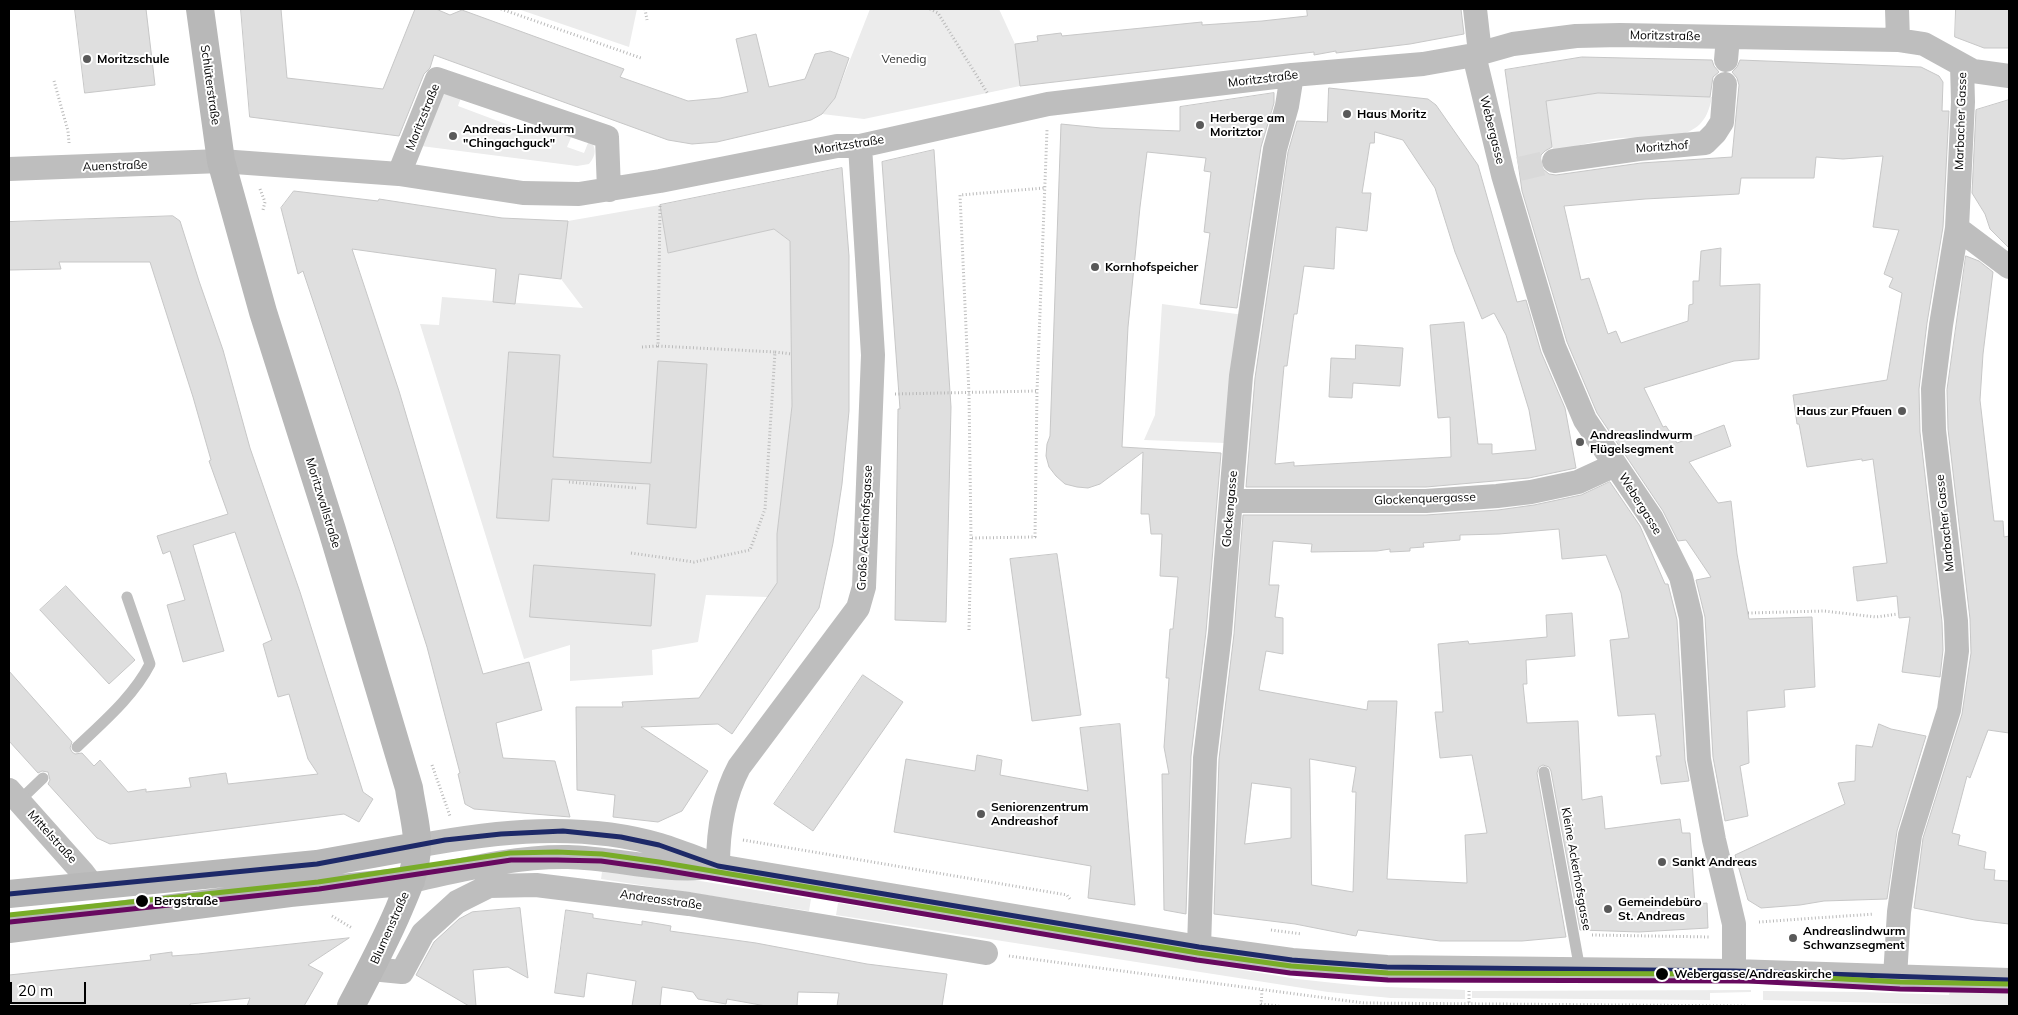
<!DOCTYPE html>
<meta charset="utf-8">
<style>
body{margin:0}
#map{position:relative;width:2018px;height:1015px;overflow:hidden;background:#fff;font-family:Mulish,sans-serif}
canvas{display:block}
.frame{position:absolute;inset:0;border:10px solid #000;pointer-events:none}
.scale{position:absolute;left:10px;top:982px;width:76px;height:22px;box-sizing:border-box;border:2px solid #000;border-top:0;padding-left:6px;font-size:15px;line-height:18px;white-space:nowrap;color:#000;-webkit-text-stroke:4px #fff;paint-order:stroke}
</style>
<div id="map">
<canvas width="2018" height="1015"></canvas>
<div class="frame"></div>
<div class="scale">20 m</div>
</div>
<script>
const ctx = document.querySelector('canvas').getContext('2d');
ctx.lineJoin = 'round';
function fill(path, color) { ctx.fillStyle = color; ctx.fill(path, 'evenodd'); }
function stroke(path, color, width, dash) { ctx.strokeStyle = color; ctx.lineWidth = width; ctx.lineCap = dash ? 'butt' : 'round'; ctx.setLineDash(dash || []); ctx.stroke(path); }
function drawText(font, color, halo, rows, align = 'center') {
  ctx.font = font + ' Mulish,sans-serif'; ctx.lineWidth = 4; ctx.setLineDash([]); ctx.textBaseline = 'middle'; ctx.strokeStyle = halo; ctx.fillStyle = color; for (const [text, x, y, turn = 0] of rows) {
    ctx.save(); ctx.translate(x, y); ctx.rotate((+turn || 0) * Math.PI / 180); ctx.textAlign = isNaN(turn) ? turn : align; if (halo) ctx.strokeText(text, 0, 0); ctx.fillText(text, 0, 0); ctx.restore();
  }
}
fill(new Path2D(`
 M518,9H637L629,47Z
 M870,9H999L1015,44L1020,86L864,119L822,114L835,98Z
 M444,90L463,92L458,106L538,136L543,122L573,133L567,147L584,153L590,138C596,149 597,154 589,164L577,166L421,146Z
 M1598,93L1712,97C1709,111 1705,124 1690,131C1673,140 1641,137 1621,138C1598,140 1575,146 1553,152L1546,101Z
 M660,205L668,253L774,229L791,242L792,406L777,534L776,599L767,597L706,595L698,642L652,650L653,675L570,681V645L524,659L420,324L439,325L442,297L583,308L561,279L568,221Z
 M1162,304L1244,315L1225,443L1144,440L1155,415Z
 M602,872L694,880L811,899L809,911L601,879Z
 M838,903L1297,979L1362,986L1465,990V999L1391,998L1328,992L836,915Z
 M1751,990V992L1710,993V1000L1472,998V991Z
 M1763,991L1865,992L1949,995L1950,991L2009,992V1006L1763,1000Z`), '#ececec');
const building = new Path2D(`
 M75,9H146L155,85L85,93Z
 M241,9H281L287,78L383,89L415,9H436L450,15L462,10L624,69L620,77L688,101L720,98L748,92L736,39L756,34L769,87L805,79L815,54L830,51L849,58L835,98L822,114L811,120L717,142L692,144L668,140L434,55L430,68L424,74L399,136L250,117Z
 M1307,9H1461L1464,34L1410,44L1336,53V51L1314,55V52L1020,86L1015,44L1038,41L1037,36L1061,33L1062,36L1202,22V25L1262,21L1307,16Z
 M1956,9H2009V48H1984L1955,37Z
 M1582,57L1712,60L1714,66L1719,72L1713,77L1710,97L1598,93L1546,101L1552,147L1545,151L1541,155L1540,162L1543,169L1549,174L1556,175L1641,163L1732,157L1739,85L1737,78L1732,72L1737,67L1740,60L1921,67L1939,76L1943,82L1942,111H1949L1943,227L1927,323L1919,389L1920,432L1942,622L1943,650L1940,677L1902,672L1910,617L1899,618L1897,596L1857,601L1853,567L1887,563L1873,459L1862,461V459L1807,467L1799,424H1797L1793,395L1887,380L1902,293L1889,287L1893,278L1884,274L1899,230L1873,227L1883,156L1843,159L1816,157L1814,178H1741L1739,194L1645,199L1564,206L1581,280L1589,278L1608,334L1616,331L1621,343L1688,321L1689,305L1693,304V281H1699L1701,251L1721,248L1720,286L1760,284L1759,359L1734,361L1644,388L1663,427L1666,426L1677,443L1724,425L1731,446L1689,462L1718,503L1731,501L1737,554L1749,619L1812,617L1815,687L1784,690L1785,707L1747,711L1749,763L1740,766L1748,816L1725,821L1713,757L1705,617L1696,580L1711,577L1686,540L1678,541L1663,511L1597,413L1567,342L1522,191L1505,70Z
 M1329,88L1428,99L1436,105L1478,165L1517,302L1526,300L1541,352L1565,408L1576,468L1529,478L1426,487H1246L1255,378L1288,152L1297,121L1327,122ZM1375,132L1403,140L1435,188L1455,252L1482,319L1494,313L1506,335L1529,410L1536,450L1492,454V444H1478L1464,322L1430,325L1438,418L1450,417L1451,457L1294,466V462L1275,464L1284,366H1287L1294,314H1297L1304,266L1334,269L1336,227L1367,231L1371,193H1362L1370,143H1374Z
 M1274,93V103L1261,147L1237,308L1200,304L1210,233L1204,232L1211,172L1204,171L1206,158L1147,152L1140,207L1128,327L1122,447L1221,453L1206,632L1191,756L1186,914L1164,910L1162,774H1169L1164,747L1169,678H1166L1170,629H1173L1178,577L1160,576L1162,534H1151L1149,514H1141L1143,452L1100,484L1088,488L1077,487L1065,484L1056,476L1049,467L1046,456L1047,444L1050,436L1061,124L1101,128L1180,131V107Z
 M2009,100V248L1990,229L1985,214L1972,193L1976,110Z
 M934,150L951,407L946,622L895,620L898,409H900L882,162Z
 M842,168L849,256V411L842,484L833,543L819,608L732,734L718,724L641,727L708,771L682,811L658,822L613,817L615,795L577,790L576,707H623L622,702L699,698L777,583V534L792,406L790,241L774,229L668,253L660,205Z
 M294,191L378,201L379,199L502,218L568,221L561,279L519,274L515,304L493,302L496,269L352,249L399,391L483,674L529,662L542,710L496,723L503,758L555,761L570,817L474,809L465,804L458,774L460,773L427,647L395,547L303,271L298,274L281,208Z
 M173,216L180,221L199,281L223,350L250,448L300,592L363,792L373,799L359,822L344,814L110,844L97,838L48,784L50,780L48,772L42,771L38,773L9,741V671L72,742L70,748L72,752L75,754L82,753L94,766L100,760L128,792L146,789V792L191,787L189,778L226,773L228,784L318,774L308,759L289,694L278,697L263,644L272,640L235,532L193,545L224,651L183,662L167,605L185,600L170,551L163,554L157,536L228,514L209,461L211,460L193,397L150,262H59L61,269L9,270V222Z
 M1966,256L1979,261L1993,272L1983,354L1980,400L1994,521H2003L2004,537L2009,536V733L1988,730L1970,778L1967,776L1952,833L1960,835L1958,845L1986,852L1984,869L1995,870L1994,880L2009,881V924L1975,920L1914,908L1923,838L1962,714L1971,653L1970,619L1948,429L1947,390Z
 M1356,345L1403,348L1400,386L1353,383L1352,398L1329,397L1331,358L1355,359Z
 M509,352L560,355L553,457L651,463L658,361L707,364L696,528L647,524L650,484L552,479L549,521L497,518Z
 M1610,482L1640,526L1665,584H1668L1677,620L1685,760L1689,781L1661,784L1656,756H1661L1655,714L1618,716L1610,640L1629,638L1621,593L1606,555L1562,559L1559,529L1499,534L1460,535V540L1423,543L1424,547L1410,548V551L1390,552V549L1377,551L1311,552L1312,544L1273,541L1269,585H1279L1275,617L1283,618V654L1266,651L1259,690L1367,710L1368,701H1397L1387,879L1467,883L1465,835L1487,833L1472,755L1440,758L1435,712H1443L1438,644L1468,641L1469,644L1547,637L1546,615L1572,613L1575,656L1526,660L1527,684H1523L1527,723L1578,721L1582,800L1602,796L1605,829L1680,819L1682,833H1690L1695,904L1707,903L1708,928L1639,932L1580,930L1551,771L1549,767L1543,765L1539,767L1537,773L1566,937L1522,941H1440L1358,930L1356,936L1295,924L1214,914L1219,759L1234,634L1243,515H1426L1498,510L1534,505L1581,495ZM1310,759L1356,767L1352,792H1356L1353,892L1312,885ZM1252,783L1291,788V838L1245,844Z
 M1057,554L1081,715L1032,721L1010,559Z
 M534,565L655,574L651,626L530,617Z
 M66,586L135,660L109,684L40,610Z
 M863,675L903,702L813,831L774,804Z
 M1120,724L1135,905L1088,898L1091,866L894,832L906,759L975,771L977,755L1002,760L1000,775L1088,791L1080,728Z
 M1879,724L1891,729L1926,736L1897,831L1887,899L1824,901L1800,905L1761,908L1748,900L1735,855L1845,804L1838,783L1855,781L1856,745L1872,747Z
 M520,908L528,978L508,967L473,970L476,1006H469L416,975L434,942L459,919L472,912Z
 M566,910L593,914V918L642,925V921L671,926L670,931L756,943L867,964L947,974L942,1006H837L839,993L798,992L797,1006H766L727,999L726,1004L698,999L693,992L662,987L660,1006H632L636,981L587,973L584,997L555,993Z
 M349,938L308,965L323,973L304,1006H247L250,998L190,1004V1006H9V975L151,960L150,955L172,952V956L198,954Z`);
fill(building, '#dfdfdf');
stroke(building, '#c7c7c7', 1);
stroke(new Path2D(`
 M1519,169L1554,161`), '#d9d9d9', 24, [24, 12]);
stroke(new Path2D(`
 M501,9L641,58
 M645,9L647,20
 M930,9L938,13L988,94
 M54,81L68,131L69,143
 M260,189L265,202L263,210
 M660,206L658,346L775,352
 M642,347L658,346
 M895,394L1037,391
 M569,482L636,488
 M972,538L1035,537L1037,391L1047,130
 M631,553L694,562L750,550L765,509L775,352L792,354
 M1748,613L1824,611L1876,617L1898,614
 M969,630L971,538L969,394L960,195L1044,188
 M432,765L450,816
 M743,840L1067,895L1070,899
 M332,916L352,928
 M1759,922L1874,914
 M1271,930L1302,934
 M1592,935L1711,937
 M1009,956L1364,1003L1748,1006
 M1262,990L1261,1004L1279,1006
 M1469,991V1005`), '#b9b9b9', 3, [1, 2.5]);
stroke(new Path2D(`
 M77,747C103,722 133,697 150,664L127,597
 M1544,772L1580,970
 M19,801L43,778`), '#bebebe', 11);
stroke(new Path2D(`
 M1475,9L1480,53
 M1897,9L1898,40
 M1474,55L1503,175L1554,347L1585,420L1652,519L1681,577L1691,618L1699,759L1714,840L1734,924V971
 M1726,60L1728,37
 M1554,161L1639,149L1705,143L1715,133L1722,122L1725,84
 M9,169L221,161L399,174L523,193L579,194L660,181L837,146H860L1048,104L1292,75L1423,64L1474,55L1513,44L1576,36L1620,35L1898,40L1924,44L1973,71L2009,76
 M399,174L437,79L607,137L609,190
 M1957,228L2009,267
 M1231,501H1426L1497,496L1531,492L1578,482L1615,465
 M9,790L83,873L93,886
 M417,846C496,831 582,822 660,845C680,851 699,859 718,866L1199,947L1292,960L1387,967L1734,971L2009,980
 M718,866C718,832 723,797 739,767L858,608L864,587L873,355L860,146
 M411,881C462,870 515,856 568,857C612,858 657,871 701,868
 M1199,947L1205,758L1220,633L1241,376L1275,149L1287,106L1292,75
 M371,969L402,972L423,933L457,902L489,886L536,885L689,904L986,953
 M1895,977L1899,912L1910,835L1949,710L1957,651L1956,621L1934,430L1933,389L1941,325L1957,228L1963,102L1962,65`), '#bebebe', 24);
stroke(new Path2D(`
 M200,9L221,161L263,312L332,530L409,788C412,810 420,836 416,858C414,876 406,892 399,909C385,942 368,974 351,1006
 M9,894L317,864L417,846
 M9,929L290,893L411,881`), '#b8b8b8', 28);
stroke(new Path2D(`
 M9,894L317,864L445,840L501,834L563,831L621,837L659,845L718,866L1199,947L1292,960L1387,967L1734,971L2009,980`), '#1d2968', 5);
stroke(new Path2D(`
 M9,915L318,882L510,853L557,852L602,854L659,862L1198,953L1291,966L1388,973L1749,974L1900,982L2009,984`), '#78ac28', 5);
stroke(new Path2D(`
 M10,922L319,889L511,860H557L601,861L658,869L1197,960L1290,973L1388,980L1749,981L1900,989L2009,991`), '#67095f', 5);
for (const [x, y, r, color] of [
 [87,59,5,"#595959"],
 [1347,114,5,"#595959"],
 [1200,125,5,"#595959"],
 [453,136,5,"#595959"],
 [1095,267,5,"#595959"],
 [1902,411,5,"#595959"],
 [1580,442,5,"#595959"],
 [981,814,5,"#595959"],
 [1662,862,5,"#595959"],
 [142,901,7,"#000"],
 [1608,909,5,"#595959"],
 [1793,938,5,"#595959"],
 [1662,974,7,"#000"]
]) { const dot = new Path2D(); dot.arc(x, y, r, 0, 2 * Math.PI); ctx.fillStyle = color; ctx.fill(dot); stroke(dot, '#fff', 2); }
drawText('12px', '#000', '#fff', [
 ["Moritzstraße",1665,36,1],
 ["Moritzstraße",1263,79,-7],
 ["Schlüterstraße",210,85,82],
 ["Moritzstraße",423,117,-68],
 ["Marbacher Gasse",1961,121,-88],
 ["Webergasse",1492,130,76],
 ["Moritzstraße",849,145,-9],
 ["Moritzhof",1662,147,-4],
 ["Auenstraße",115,166,-2],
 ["Glockenquergasse",1425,499,-2],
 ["Moritzwallstraße",323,503,73],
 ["Webergasse",1640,504,58],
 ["Glockengasse",1230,509,-85],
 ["Marbacher Gasse",1945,523,-96],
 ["Große Ackerhofsgasse",865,528,-87],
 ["Mittelstraße",52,837,48],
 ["Kleine Ackerhofsgasse",1576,869,80],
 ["Andreasstraße",661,900,8],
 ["Blumenstraße",390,928,-66]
]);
drawText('bold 12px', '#000', '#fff', [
 ["Moritzschule",97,59],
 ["Haus Moritz",1357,114],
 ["Herberge am",1210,118],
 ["Moritztor",1210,132],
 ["Andreas-Lindwurm",463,129],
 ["\"Chingachguck\"",463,143],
 ["Kornhofspeicher",1105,267],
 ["Haus zur Pfauen",1892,411,"right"],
 ["Andreaslindwurm",1590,435],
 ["Flügelsegment",1590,449],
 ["Seniorenzentrum",991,807],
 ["Andreashof",991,821],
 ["Sankt Andreas",1672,862],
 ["Gemeindebüro",1618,902],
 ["St. Andreas",1618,916],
 ["Andreaslindwurm",1803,931],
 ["Schwanzsegment",1803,945]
], 'left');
drawText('12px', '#333', '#fff', [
 ["Venedig",904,59]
]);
drawText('bold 12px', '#000', '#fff', [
 ["Bergstraße",154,901],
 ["Webergasse/Andreaskirche",1674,974]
], 'left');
</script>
